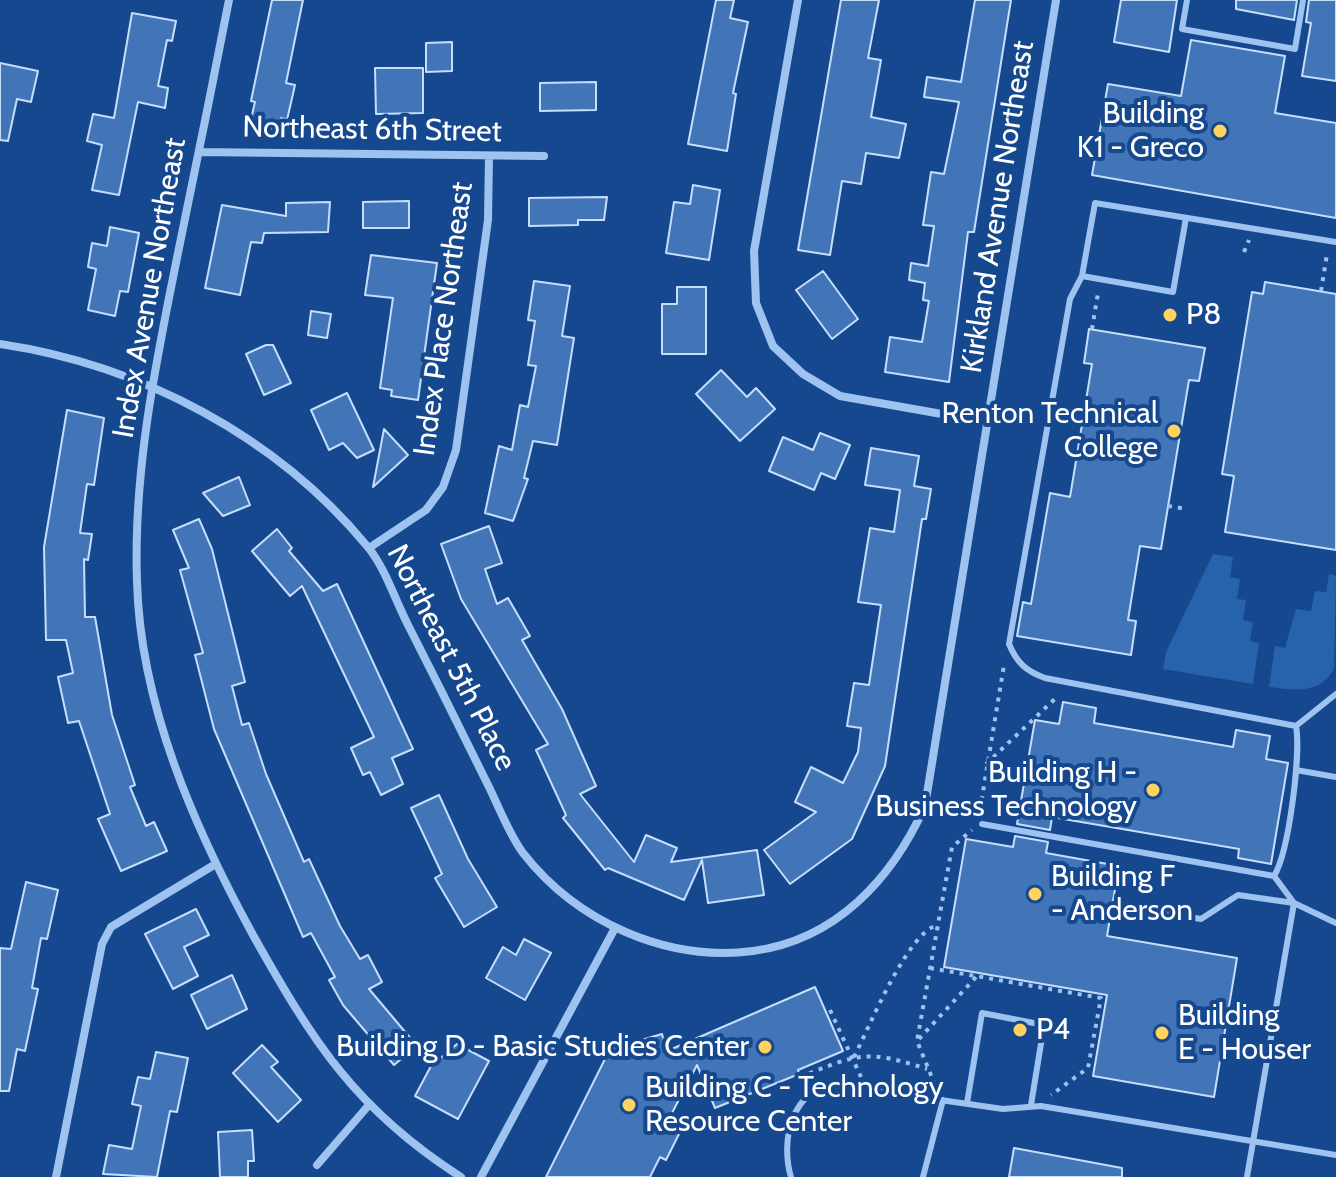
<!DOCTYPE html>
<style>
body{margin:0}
canvas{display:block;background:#15488e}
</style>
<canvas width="1336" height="1177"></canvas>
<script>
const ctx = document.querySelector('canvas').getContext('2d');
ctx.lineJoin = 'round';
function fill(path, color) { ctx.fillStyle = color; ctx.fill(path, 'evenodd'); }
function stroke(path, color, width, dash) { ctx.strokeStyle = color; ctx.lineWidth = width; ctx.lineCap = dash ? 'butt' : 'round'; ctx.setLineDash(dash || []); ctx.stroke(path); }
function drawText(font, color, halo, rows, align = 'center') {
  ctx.font = font + ' Cabin,sans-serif'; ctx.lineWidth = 8; ctx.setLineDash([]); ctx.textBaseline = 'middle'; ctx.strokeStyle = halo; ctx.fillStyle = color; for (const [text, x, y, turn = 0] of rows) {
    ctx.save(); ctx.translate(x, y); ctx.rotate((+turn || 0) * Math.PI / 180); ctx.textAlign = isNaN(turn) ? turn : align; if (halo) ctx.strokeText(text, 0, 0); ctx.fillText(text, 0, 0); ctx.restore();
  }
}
fill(new Path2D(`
 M1213,554L1233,557L1230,577L1240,579L1237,599L1246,600L1243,620L1253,622L1250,641L1259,643L1253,684L1163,669L1166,652Z
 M1329,574L1336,576L1334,669C1319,695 1294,690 1269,687L1275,646L1285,648L1296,609L1311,611L1315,591L1326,592Z`), '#2762ac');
const building = new Path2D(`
 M272,0H303L286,83L295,85L287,120L281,118L278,130L250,123L255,102L251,101Z
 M716,0H734L730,18L748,22L733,93L736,94L727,151L688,144Z
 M841,0H879L868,58L881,60L871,117L906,124L899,158L866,153L861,184L842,181L830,255L798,250Z
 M975,0H1011L974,232H968L949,382L885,372L890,337L922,342L929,301L923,300L925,283L909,280L911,263L928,266L934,226L923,225L931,172L944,174L959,102L924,97L927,77L961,82Z
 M1121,0H1177L1169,52L1114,42Z
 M1236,0H1297L1294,20L1236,9Z
 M1309,0H1336V81L1302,76L1311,23L1306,22Z
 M132,13L176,21L172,41L167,40L158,86L168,88L165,108L138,102L119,195L92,190L102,145L87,141L93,114L114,118Z
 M1191,40L1285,56L1275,113L1336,123V218L1092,175L1108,84L1181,96Z
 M452,42V71L426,72V43Z
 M0,63L38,71L31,102L17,99L8,141L0,140Z
 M375,68H423V113L376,114Z
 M596,82V110L540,111V83Z
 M693,185L720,190L709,260L666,253L674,202L690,204Z
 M607,197L604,220H578V225L529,226V198Z
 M409,201V228H363V202Z
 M330,202L328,232L264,233L262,243L251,242L240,295L205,288L222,205L286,216V203Z
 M110,227L139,233L128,292L120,291L115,316L88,310L96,269L88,267L92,243L107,246Z
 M371,255L437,263L418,400L391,396L392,390L380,388L393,298L365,295Z
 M823,271L858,319L832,339L796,290Z
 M534,281L570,286L562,336L574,338L557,445L533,441L524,478L528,479L513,521L485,513L499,446L512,450L520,405L528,407L536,366L528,365L535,321L528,320Z
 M1265,282L1336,294V550L1225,532L1234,476L1222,474L1252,292L1263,294Z
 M677,287H706V354H662V304H677Z
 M311,311L331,314L327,338L308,335Z
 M1089,329L1205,348L1199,381L1189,380L1161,549L1140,546L1128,620L1136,621L1131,655L1017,636L1023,602L1031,604L1050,493L1070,497L1092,364L1084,363Z
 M266,345H273L291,383L264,395L246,354Z
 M721,370L747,397L756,388L775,409L740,441L696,394Z
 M347,393L374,450L357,458L343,443L329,450L311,410Z
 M67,410L104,418L94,485L87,484L80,533L92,534L88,560L84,559L85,617H95L112,715L135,785L130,787L146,826L154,822L167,851L121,871L98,819L110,814L79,721L68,723L58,677L73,673L66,640H46L44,547Z
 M384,429L408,455L373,487Z
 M820,433L850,445L835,479L821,473L814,490L769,471L783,437L813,450Z
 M871,448L919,456L914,486L931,489L926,519H922L885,766L852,839L790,884L764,850L816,812L795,802L811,767L843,783L858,752L861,728L847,726L854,683L869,685L881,605L858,602L870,528L894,532L900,490L865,485Z
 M239,477L250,505L223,516L203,493Z
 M199,519L212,549L245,682L232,686L242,725L249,723L266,774L304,862L309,859L340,926L360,959L368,955L382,982L369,989L417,1046L394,1065L343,1005L329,980L335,977L311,933L303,937L214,729L195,655L203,653L180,570L189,568L173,530Z
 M489,526L502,563L485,569L497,604L508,598L530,636L522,640L562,709L596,786L580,794L634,862L646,835L677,848L671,862L757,850L764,895L708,903L702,860L684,900L608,868L605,870L563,818L566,815L536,750L548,744L461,599L441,544Z
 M277,529L292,548L289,551L323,591L337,584L413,749L392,758L403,784L381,795L370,772L363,775L351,748L374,737L302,586L290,596L252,551Z
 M1063,702L1096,708L1094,723L1233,747L1236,730L1270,736L1266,759L1288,763L1271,864L1238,858L1239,849L1052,817L1050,830L1017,824L1035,720L1059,724Z
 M439,795L468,859L497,907L464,927L435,878L442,874L411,808Z
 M1015,836L1048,842L1046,853L1119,866L1107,936L1237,958L1214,1097L1093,1076L1107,995L944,967L966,839L1013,847Z
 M26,882L58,890L47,939L41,938L32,988L38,989L25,1051L17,1049L9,1091H0V948L11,949Z
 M196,909L209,935L184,947L198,976L173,989L145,934Z
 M524,939L551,953L525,1000L486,978L503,947L516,955Z
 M232,975L247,1009L207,1029L191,995Z
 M815,987L843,1051L798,1070L799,1074L715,1108L697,1065L672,1113L686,1120L666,1160L660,1157L650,1177H546L610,1049L662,1034L667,1051Z
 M457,1044L489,1061L458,1119L415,1096L431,1066Z
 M262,1045L278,1062L271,1067L301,1100L278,1122L233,1073Z
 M156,1052L188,1058L177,1112L170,1111L157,1177L103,1174L109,1145L132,1149L141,1106L132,1104L138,1077L150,1079Z
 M252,1130L254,1161H248V1177H220L218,1132Z
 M1014,1148L1122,1168V1177H1009Z`);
fill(building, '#4275b8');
stroke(building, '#c6ddfc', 2);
stroke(new Path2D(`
 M1244,252L1249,240
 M1321,291L1327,254
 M1092,329L1098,293
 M1168,506L1187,509
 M986,764L1058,696
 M980,810L1004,665
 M930,968L1101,998L1088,1068L1051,1095
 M830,1010L861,1077
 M919,1039L977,976
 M854,1057C869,1028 908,931 938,925
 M800,1077C858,1054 867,1049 927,1069
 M935,1085L917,1041L952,847L972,830`), '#9fc3f0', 4, [4, 6]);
stroke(new Path2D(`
 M1187,0L1182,29L1295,49L1303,0
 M1186,218L1173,292L1082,276L1095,203L1336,242
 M1082,276L1070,299L1009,644C1017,663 1026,671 1045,678L1296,726L1336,694
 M1296,770L1336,777
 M982,824L1274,876C1289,852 1301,754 1296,726
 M1274,876L1294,903
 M1126,907L1201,919L1238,895L1294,903
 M967,1103L982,1013L1044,1025L1031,1105
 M791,1177C780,1140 792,1088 836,1085L1003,1109L1041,1106L1336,1155
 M923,1177L943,1100
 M1247,1177L1294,903L1336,923`), '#9fc3f0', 6);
stroke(new Path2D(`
 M229,0C213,83 196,165 179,248C157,357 133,469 137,581C140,705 195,829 253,935C313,1042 356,1110 461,1177
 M798,0L754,251L756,303L773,346L803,374L840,396L987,422
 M199,152L544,156
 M0,344C141,365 276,436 367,546C385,567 395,600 408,625C435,678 462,732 488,785C499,807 509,834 523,853C577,922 666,962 753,951C836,940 892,879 925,806L1056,0
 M369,548L426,510L443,487L456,450L488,220L489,156
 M317,1165L368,1106
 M56,1177L102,944L111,927L214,865
 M481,1177L615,928`), '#9fc3f0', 8);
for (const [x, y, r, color] of [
 [1220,131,8,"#ffd35e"],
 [1170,315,8,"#ffd35e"],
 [1174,431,8,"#ffd35e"],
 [1153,790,8,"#ffd35e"],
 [1035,894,8,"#ffd35e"],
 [1020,1030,8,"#ffd35e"],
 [1162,1033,8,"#ffd35e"],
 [765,1047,8,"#ffd35e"],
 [629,1105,8,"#ffd35e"]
]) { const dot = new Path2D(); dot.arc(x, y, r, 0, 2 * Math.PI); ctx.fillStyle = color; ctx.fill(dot); stroke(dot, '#15488e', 3); }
drawText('30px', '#fff', '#15488e', [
 ["Building",1204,114,"right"],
 ["K1 - Greco",1204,148,"right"],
 ["P8",1186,315],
 ["Renton Technical",1158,414,"right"],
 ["College",1158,448,"right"],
 ["Building H -",1137,773,"right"],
 ["Business Technology",1137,807,"right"],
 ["Building F",1051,877],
 ["- Anderson",1051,911],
 ["Building",1178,1016],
 ["E - Houser",1178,1050],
 ["P4",1036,1030],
 ["Building D - Basic Studies Center",749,1047,"right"],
 ["Building C - Technology",645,1088],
 ["Resource Center",645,1122]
], 'left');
drawText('30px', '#fff', '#15488e', [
 ["Northeast 6th Street",372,130,1],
 ["Kirkland Avenue Northeast",998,207,-81],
 ["Index Avenue Northeast",150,288,-80],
 ["Index Place Northeast",444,319,-82],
 ["Northeast 5th Place",451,658,63]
]);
</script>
